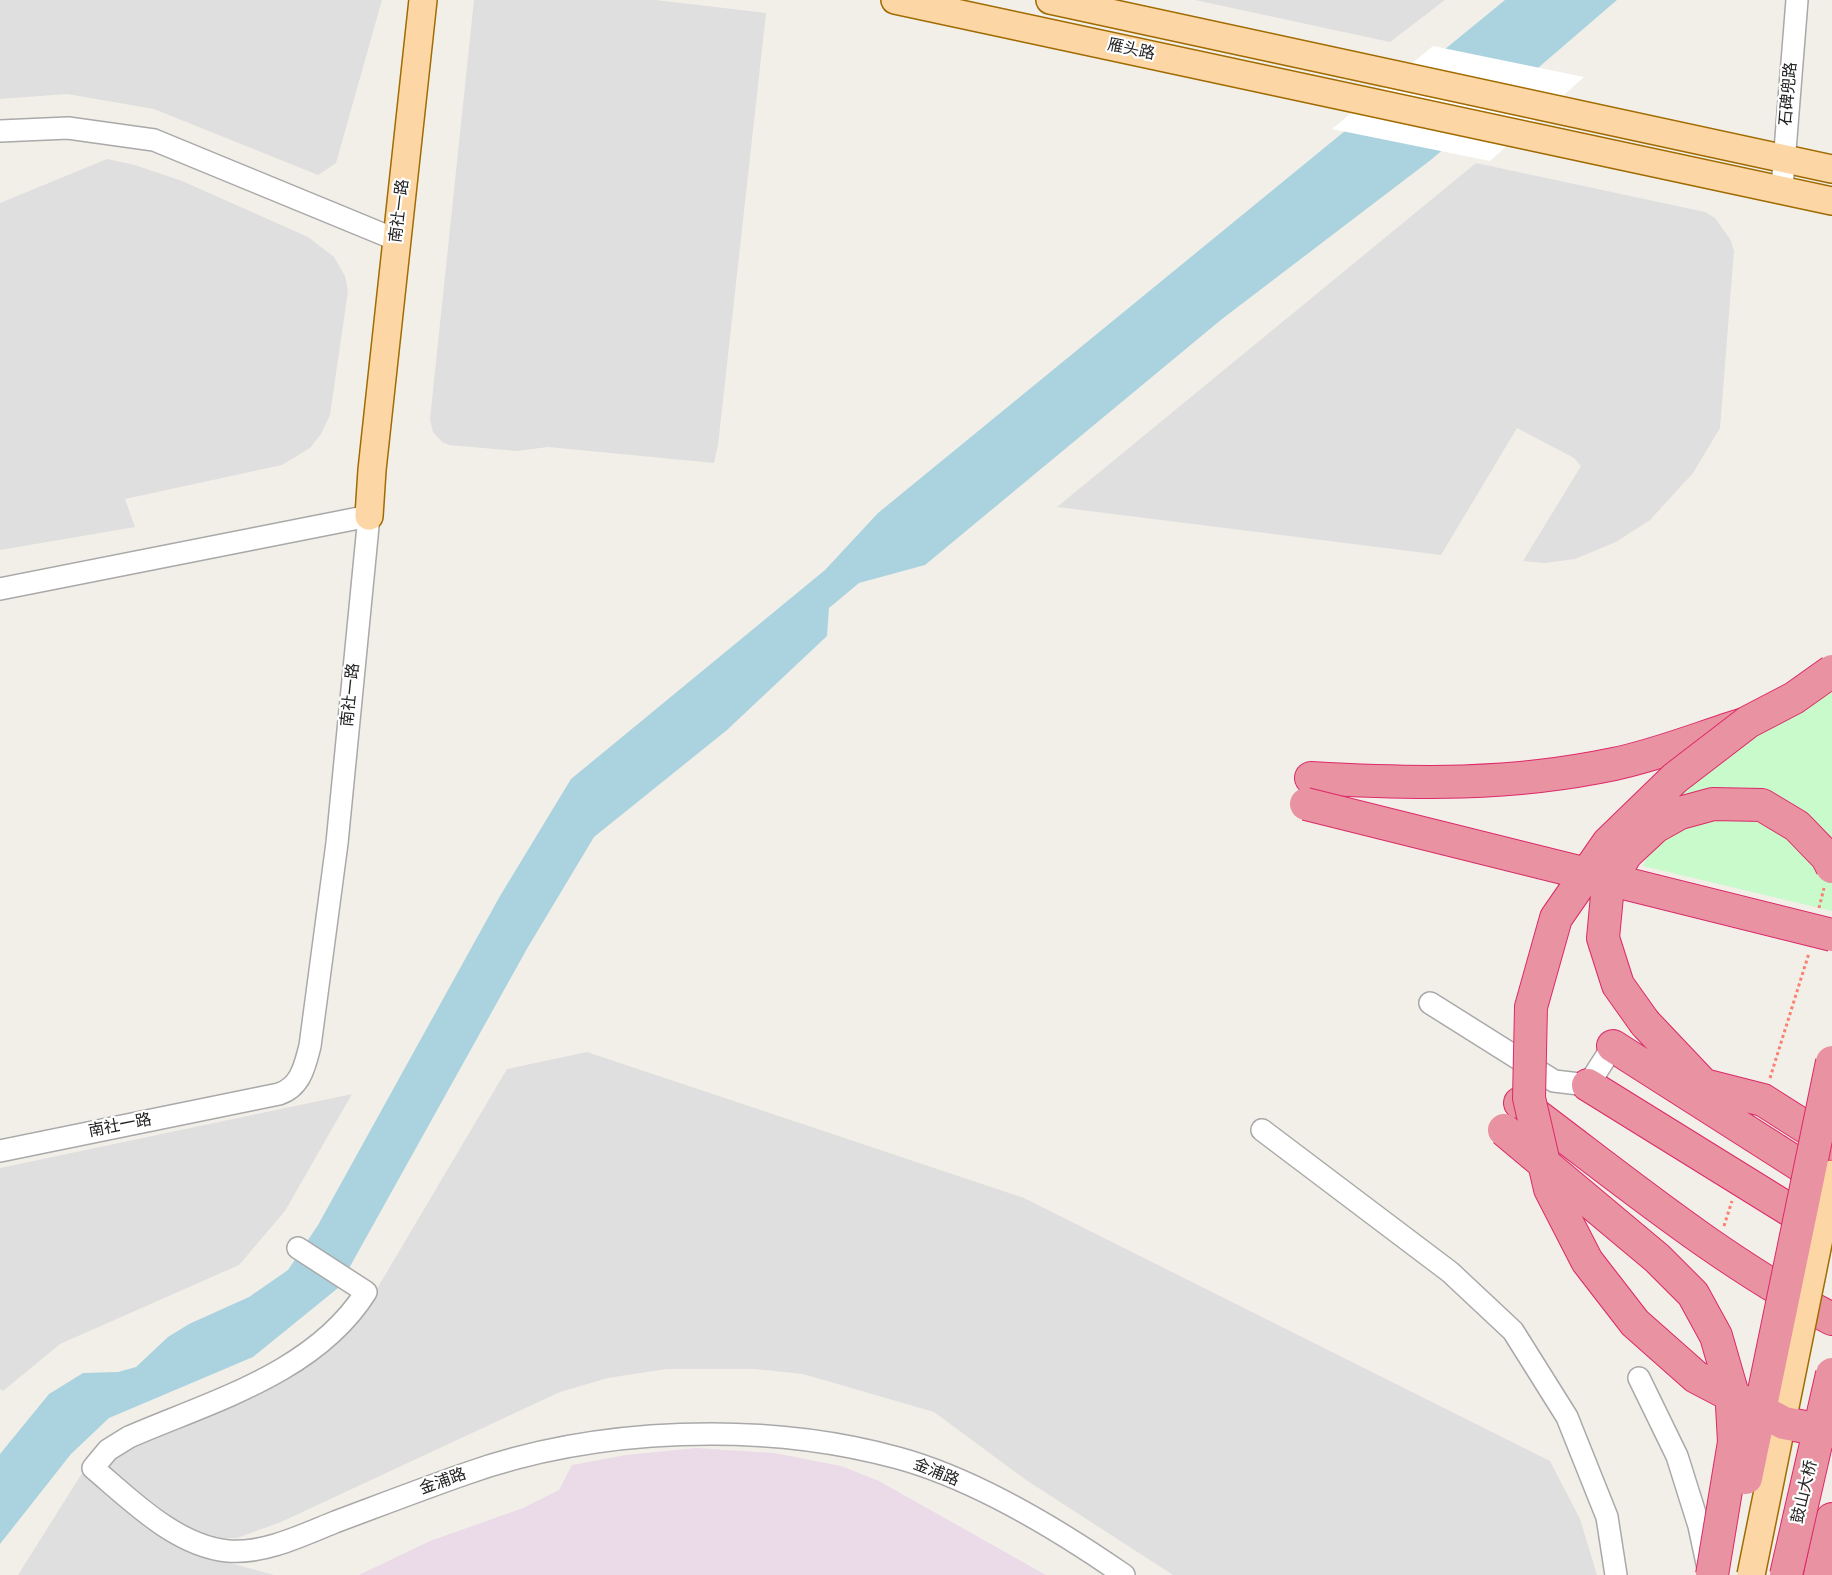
<!DOCTYPE html>
<meta charset="utf-8">
<style>
body{margin:0}
canvas{display:block;background:#f2efe9}
</style>
<canvas width="1832" height="1575"></canvas>
<script>
const ctx = document.querySelector('canvas').getContext('2d');
ctx.lineJoin = 'round';
function fill(path, color) { ctx.fillStyle = color; ctx.fill(path, 'evenodd'); }
function stroke(path, color, width, dash) { ctx.strokeStyle = color; ctx.lineWidth = width; ctx.lineCap = dash ? 'butt' : 'round'; ctx.setLineDash(dash || []); ctx.stroke(path); }
function drawText(font, color, halo, rows, align = 'center') {
  ctx.font = font + ' "DejaVu Sans","Noto Sans SC",sans-serif'; ctx.lineWidth = 4.5; ctx.setLineDash([]); ctx.textBaseline = 'middle'; ctx.strokeStyle = halo; ctx.fillStyle = color; for (const [text, x, y, turn = 0] of rows) {
    ctx.save(); ctx.translate(x, y); ctx.rotate((+turn || 0) * Math.PI / 180); ctx.textAlign = isNaN(turn) ? turn : align; if (halo) ctx.strokeText(text, 0, 0); ctx.fillText(text, 0, 0); ctx.restore();
  }
}
fill(new Path2D(`
 M0,0H382L336,163L318,175L154,109L67,94L0,99Z
 M474,0H656L766,13L718,445L714,463L548,447L517,451L449,445L442,442L433,432L430,419Z
 M1195,0H1445L1390,42Z
 M107,159L135,165L182,181L308,237L334,257L345,276L348,291L330,415L321,434L310,448L282,465L125,499L135,527L0,550V203Z
 M1476,163L1705,212L1715,218L1730,239L1734,251L1720,428L1693,473L1650,520L1616,542L1575,559L1545,563L1523,561L1581,466L1574,458L1517,428L1441,555L1057,507Z
 M587,1052L1024,1198L1550,1461L1580,1519L1597,1575H1173L1026,1480L934,1412L803,1374L755,1369H666L608,1378L560,1392L281,1522L237,1538H213L185,1527L106,1466L121,1450L365,1309L507,1069Z
 M352,1094L285,1211L239,1265L60,1344L3,1391L0,1389V1168Z
 M84,1470L189,1552L274,1575H18Z`), '#e0dfdf');
fill(new Path2D(`
 M696,1448L774,1453L841,1466L879,1481L1046,1575H359L430,1541L523,1508L559,1490L572,1465L626,1455Z`), '#ebdbe8');
fill(new Path2D(`
 M1832,665V911L1643,866L1684,781Z`), '#c8facc');
fill(new Path2D(`
 M1505,0H1617L1432,159L1222,319L925,565L859,583L829,608L827,636L727,730L594,837L528,947L338,1288L253,1357L109,1418L71,1454L0,1544V1454L49,1394L83,1373L118,1372L136,1367L168,1337L189,1324L249,1297L288,1270L318,1225L500,896L571,779L825,570L878,513Z`), '#aad3df');
fill(new Path2D(`
 M1433,46L1584,77L1490,161L1332,129Z`), '#fff');
const minor = new Path2D(`
 M0,131L68,128L154,140L397,240
 M1782,188L1797,0
 M0,589L369,516L337,843L310,1046C305,1065 301,1087 279,1094L0,1151
 M1430,1003L1554,1081L1588,1085L1613,1046
 M1262,1130L1450,1272L1513,1331L1567,1417L1607,1517L1616,1575
 M298,1248L366,1292C315,1373 212,1401 129,1437L108,1450L93,1468C131,1500 176,1546 228,1551C264,1554 303,1535 335,1522C378,1506 422,1489 465,1474C596,1427 764,1421 898,1458C975,1479 1059,1530 1124,1575
 M1639,1378L1677,1456L1699,1526L1708,1568`);
const major = new Path2D(`
 M895,0L1832,201
 M1050,0C1310,57 1571,113 1832,169
 M369,516L372,470L423,0`);
const highway = new Path2D(`
 M1311,778C1417,784 1509,786 1614,764C1658,755 1702,737 1744,724
 M1645,1023L1717,1099
 M1613,1046L1831,1185
 M1588,1085L1822,1230
 M1704,1085L1763,1100L1832,1144
 M1520,1103C1621,1178 1720,1261 1832,1319
 M1820,1575L1832,1519`);
stroke(minor, '#a9a9a9', 24);
stroke(major, '#a06b00', 30);
stroke(highway, '#dc2a67', 34);
stroke(new Path2D(`
 M1819,908L1824,888
 M1770,1078L1809,953
 M1724,1226L1732,1201`), '#fa8072', 3, [3, 3]);
stroke(minor, '#fff', 21);
stroke(major, '#fcd6a4', 27);
stroke(highway, '#e892a2', 32);
const majorBridge = new Path2D(`
 M1751,1575L1832,1174`);
const highwayBridge = new Path2D(`
 M1832,671L1794,698L1748,722L1675,778L1608,843L1556,918L1531,1007L1529,1098L1550,1189L1587,1261L1635,1323L1696,1377L1784,1423L1832,1432
 M1306,804L1832,935
 M1645,1023L1618,985L1603,938L1608,885L1626,854L1655,827L1680,813L1713,804L1762,805L1797,826L1827,857L1832,867
 M1504,1130L1657,1258L1693,1294L1716,1336L1731,1388L1734,1442L1712,1575
 M1746,1478L1832,1062
 M1786,1575L1832,1374`);
stroke(majorBridge, '#a06b00', 30, []);
stroke(highwayBridge, '#dc2a67', 34, []);
stroke(majorBridge, '#fcd6a4', 27);
stroke(highwayBridge, '#e892a2', 32);
drawText('16px', '#222', '#fff', [
 ["雁头路",1131,50,12],
 ["石碑兜路",1789,94,-85],
 ["南社一路",400,211,-83],
 ["南社一路",351,695,-84],
 ["南社一路",120,1126,-11],
 ["金浦路",936,1473,22],
 ["金浦路",443,1482,-20],
 ["鼓山大桥",1805,1492,-77]
]);
</script>
